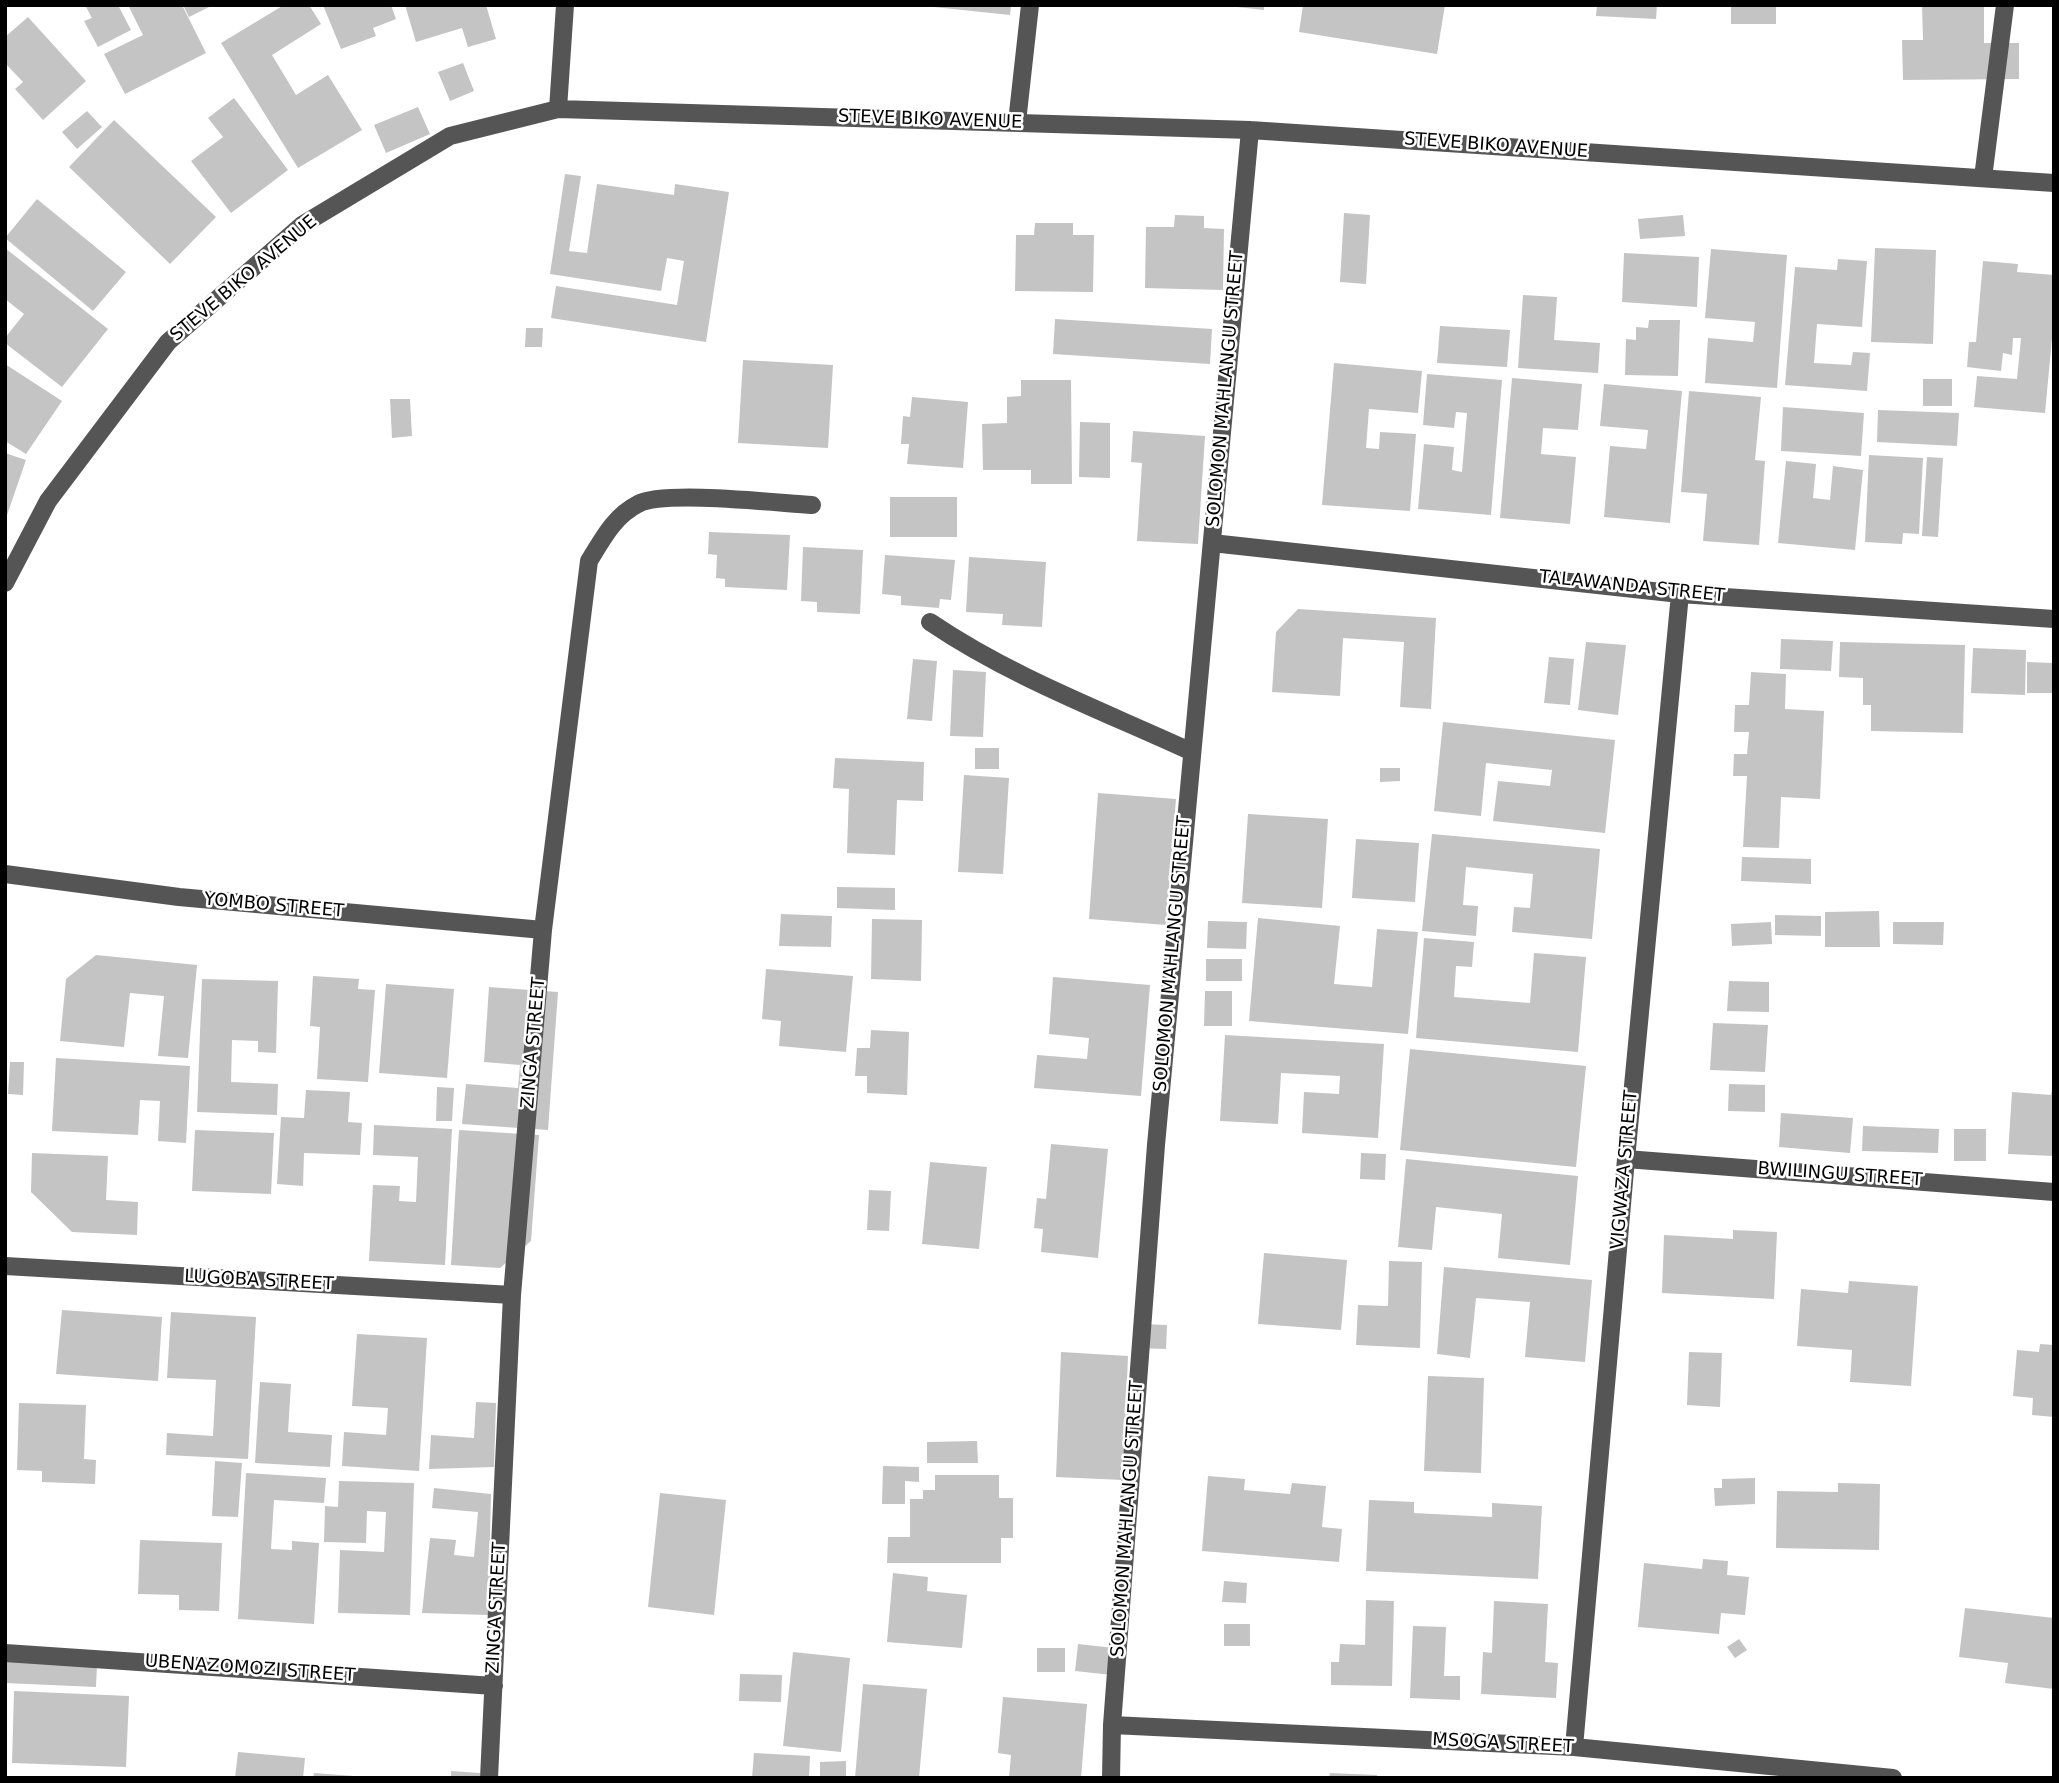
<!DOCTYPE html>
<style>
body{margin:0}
#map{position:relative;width:2059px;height:1783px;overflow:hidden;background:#fff;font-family:"DejaVu Sans",sans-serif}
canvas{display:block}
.frame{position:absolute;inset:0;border:7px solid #000;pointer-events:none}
</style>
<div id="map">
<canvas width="2059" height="1783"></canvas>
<div class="frame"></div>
</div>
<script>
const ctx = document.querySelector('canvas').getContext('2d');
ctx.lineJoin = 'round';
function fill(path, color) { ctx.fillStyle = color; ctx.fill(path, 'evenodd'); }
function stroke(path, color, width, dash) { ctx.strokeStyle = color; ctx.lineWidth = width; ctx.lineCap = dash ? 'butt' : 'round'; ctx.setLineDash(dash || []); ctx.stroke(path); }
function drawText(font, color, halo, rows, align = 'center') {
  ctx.font = font + ' "DejaVu Sans",sans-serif'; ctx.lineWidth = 5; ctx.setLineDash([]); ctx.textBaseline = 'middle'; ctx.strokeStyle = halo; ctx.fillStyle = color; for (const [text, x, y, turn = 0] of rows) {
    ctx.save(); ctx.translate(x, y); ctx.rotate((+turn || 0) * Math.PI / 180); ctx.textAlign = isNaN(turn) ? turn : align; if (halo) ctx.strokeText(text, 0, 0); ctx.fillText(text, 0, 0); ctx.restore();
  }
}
fill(new Path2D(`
 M85,5H118L131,30L98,47L84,21L92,18Z
 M128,5H182L206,53L125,94L104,54L143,35Z
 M183,5H213L189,17Z
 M284,5H309L321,24L272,55L296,95L328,75L362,130L298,168L221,43Z
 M323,5H391L396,19L373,28L376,36L341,49Z
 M405,5H486L496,39L468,47L462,28L416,42Z
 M934,5H1011L1010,15L934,7Z
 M1237,5H1264V10L1237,7Z
 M1303,5H1445L1437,54L1299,32Z
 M1597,5H1657L1656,19L1596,16Z
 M1731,5H1776V24H1731Z
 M1922,5H1984V43H2019V79L1903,80L1902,40H1923Z
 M28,17L86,81L43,120L15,89L23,82L5,63V37Z
 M463,63L474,91L450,101L438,72Z
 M234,98L288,170L231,213L191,161L223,137L208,118Z
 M418,107L430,134L386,153L374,125Z
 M87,111L102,127L77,149L62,132Z
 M114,120L216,217L170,264L69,167Z
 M565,174L581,176L569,251L587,253L597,184L674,195L675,184L729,192L706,342L551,318L556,286L677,305L684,261L667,258L661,291L550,274Z
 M37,199L126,272L93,311L5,238Z
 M1344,213L1370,215L1366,284L1340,282Z
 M1175,215L1204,216V228L1224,229L1223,290L1145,288L1146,227H1174Z
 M1683,215L1685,236L1640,239L1638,219Z
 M1035,223H1073V235H1094L1093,292L1015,291L1016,235H1034Z
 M5,248L108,329L62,387L5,343V338L24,314L5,299Z
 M1875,248L1936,250L1933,344L1871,342Z
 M1711,249L1787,255L1777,388L1705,383L1708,338L1753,342L1755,322L1705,318Z
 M1624,253L1699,257L1697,307L1622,302Z
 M1838,259L1867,261L1862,327L1817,324L1814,363L1851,365L1853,352L1870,353L1867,391L1785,385L1795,267L1837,270Z
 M1983,261L2018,264L2017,272L2054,275V317L2045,413L1974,407L1977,376L2017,379L2021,338H2013L2012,355L2003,353L2001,371L1967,367L1969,342H1976Z
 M1523,295L1557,297L1554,340L1600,343L1598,373L1518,368Z
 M1055,319L1212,329L1210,364L1053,354Z
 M1649,320H1680L1678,376L1625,375L1626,339L1636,340V327L1648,328Z
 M1440,326L1510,330L1507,367L1437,363Z
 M526,328H543L542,347H525Z
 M743,360L833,365L828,448L738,443Z
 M1334,363L1422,371L1418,413L1369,409L1366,448L1379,449L1380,432L1416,434L1410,511L1322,505Z
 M5,364L62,401L26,454L5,441Z
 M1427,374L1502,380L1491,515L1418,509L1424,444L1454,447L1452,470L1462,472L1467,413L1456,412L1454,428L1423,425Z
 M1512,378L1582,384L1578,430L1543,428L1541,454L1576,457L1570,524L1500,518Z
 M1923,379H1952V406H1923Z
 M1021,380H1071L1072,484H1031V470H983L982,424L1007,423V397L1021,396Z
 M1604,384L1682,391L1670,523L1604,517L1610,446L1646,449L1648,430L1600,426Z
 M1689,391L1761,397L1755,460L1765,461L1759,545L1703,541L1707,494L1681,492Z
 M912,397L968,402L963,468L907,464L909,444H901L903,416L910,417Z
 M390,399H410L412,436L392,438Z
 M1783,407L1864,413L1861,456L1781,451Z
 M1878,410L1959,413L1957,446L1877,442Z
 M1080,422L1110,423V478L1079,477Z
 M1133,431L1205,436L1198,544L1137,541L1142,463L1131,462Z
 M5,453L26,460L6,518H5Z
 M1869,455L1923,458L1919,534L1903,533L1902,544L1865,542Z
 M1927,457L1943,458L1938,537L1922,536Z
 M1786,461L1816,464L1813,498L1830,500L1833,466L1863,470L1855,550L1778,543Z
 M890,497H957V537H890Z
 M709,532L790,535L787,590L725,587V579L716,578L717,555L708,554Z
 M803,547L863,550L860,614L817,612V602L801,601Z
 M885,555L955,560L951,600L940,599L939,608L901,605V596L882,594Z
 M969,557L1046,562L1042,627L1002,625L1003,614L966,612Z
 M1298,609L1436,618L1431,709L1400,707L1404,642L1343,638L1340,696L1272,692L1276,632Z
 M1781,639L1833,641L1831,671L1780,669Z
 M1586,642L1626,645L1618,715L1578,710Z
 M1840,642L1965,645L1963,733L1871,731V705H1863V678L1839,677Z
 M1973,648L2026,650L2025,695L1971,693Z
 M1549,657L1574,659L1570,705L1544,703Z
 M913,659L937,661L932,721L907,719Z
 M2027,662L2054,663V693H2027Z
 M953,670L986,672L983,737L950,736Z
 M1751,672L1786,674L1785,709L1824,711L1820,799L1781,797L1779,848L1743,847L1747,776H1733L1734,754H1747L1749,732H1734L1735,705H1749Z
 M1443,722L1615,740L1605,833L1493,821L1498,781L1550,786L1552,770L1486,763L1481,816L1434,811Z
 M975,748H999V769H975Z
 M835,758L924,762L923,801L897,800L895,855L847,853L849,789L833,788Z
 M1380,768H1400V781L1380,782Z
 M964,775L1009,778L1003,874L958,872Z
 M1098,793L1176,799L1166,925L1089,919Z
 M1248,814L1328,819L1322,908L1242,903Z
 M1432,834L1600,849L1592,939L1512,932L1514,907L1530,908L1533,874L1466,867L1463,905L1478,906L1476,936L1422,931Z
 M1356,839L1419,843L1415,902L1352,898Z
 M1742,857L1811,859V884L1741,881Z
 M837,887L895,888V910L837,908Z
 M1879,911L1880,947H1825V912Z
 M781,914L832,916L831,947L779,946Z
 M1775,915L1821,916V936L1775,935Z
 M1258,918L1340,926L1334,984L1372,987L1377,929L1418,932L1408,1034L1249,1021Z
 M872,919L922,920L921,981L871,979Z
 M1208,921L1247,922L1246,949L1207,948Z
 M1771,922L1772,944L1732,946L1731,924Z
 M1893,922H1944L1943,945L1893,944Z
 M1424,938L1474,942L1472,967L1456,966L1454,997L1530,1003L1534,953L1586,957L1578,1052L1416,1038Z
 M96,955L197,965L188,1058L158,1056L164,996L130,993L124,1047L60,1041L66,979Z
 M1206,959H1242V981H1206Z
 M766,969L853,976L846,1052L779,1046L781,1021L762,1019Z
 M313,976L359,979L358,989L375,990L368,1082L317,1079L320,1027L310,1026Z
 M1053,977L1150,985L1141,1096L1034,1088L1037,1055L1087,1059L1089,1038L1049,1034Z
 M202,979L278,981L276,1053L258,1052V1041L232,1040L231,1082L278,1084L277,1115L197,1112Z
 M1729,981L1769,982V1012L1727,1011Z
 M386,984L454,989L447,1078L379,1073Z
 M489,987L558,992L548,1130L462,1124L466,1084L518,1088L520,1065L484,1062Z
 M1205,991H1232V1026H1204Z
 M1713,1023L1768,1025L1765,1072L1710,1070Z
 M871,1030L909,1032L907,1095L867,1093V1076H855L857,1048H870Z
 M1225,1035L1384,1044L1378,1138L1302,1133L1304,1092L1339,1094L1340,1076L1281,1073L1278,1124L1220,1121Z
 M1410,1049L1586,1066L1576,1167L1400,1150Z
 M56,1058L190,1066L186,1143L158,1141L160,1101L140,1100L138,1135L52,1131Z
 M10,1062H24L23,1095L8,1094Z
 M1729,1084L1765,1085V1112L1728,1111Z
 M437,1087L454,1088L452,1121H436Z
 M306,1090L350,1092L348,1122L362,1123L360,1155L304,1153L303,1186L277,1184L281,1117L304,1118Z
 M2052,1090H2054V1156L2008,1154L2012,1092L2051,1095Z
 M1781,1113L1853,1118L1850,1153L1779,1147Z
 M374,1125L452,1129L445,1265L369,1261L373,1185L400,1186L399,1201L416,1202L418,1157L373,1155Z
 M1863,1126L1939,1129L1938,1153L1862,1151Z
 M1954,1129H1986V1161H1954Z
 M195,1130L274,1133L271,1194L192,1191Z
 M459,1130L539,1135L531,1241L500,1268L451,1265Z
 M1051,1144L1108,1149L1098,1258L1041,1252L1043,1229L1034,1228L1037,1198L1046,1199Z
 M32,1153L108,1156L106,1200L138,1202L137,1235L72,1232L31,1192Z
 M1361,1153L1386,1154L1385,1180L1360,1179Z
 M1406,1159L1578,1176L1570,1265L1498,1258L1502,1214L1436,1207L1432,1250L1398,1247Z
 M930,1162L987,1167L979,1249L922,1244Z
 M869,1190L891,1191L889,1231L867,1230Z
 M1733,1230L1777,1232L1774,1299L1662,1293L1664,1235L1733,1239Z
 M1264,1253L1347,1260L1341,1330L1258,1324Z
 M1389,1261L1422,1262L1420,1348L1356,1345L1358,1305L1388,1306Z
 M1444,1267L1592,1280L1585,1362L1525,1357L1530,1302L1476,1298L1470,1358L1437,1354Z
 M1849,1281L1918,1286L1911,1386L1850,1382L1852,1350L1797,1346L1801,1289L1848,1293Z
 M62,1310L162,1317L158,1381L56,1374Z
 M171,1312L256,1317L248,1459L166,1455L167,1433L213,1436L216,1380L167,1378Z
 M1138,1324L1167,1325L1166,1349L1137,1348Z
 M357,1334L427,1338L419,1471L342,1466L344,1432L386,1435L388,1408L352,1406Z
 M2040,1344L2054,1345V1417L2032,1415L2033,1398L2013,1396L2017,1350L2039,1352Z
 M1061,1352L1128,1356L1123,1480L1056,1477Z
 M1689,1352L1722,1353L1720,1407L1687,1405Z
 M1428,1376L1484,1378L1481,1473L1424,1471Z
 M260,1382L291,1384L288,1432L332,1435L330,1467L255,1463Z
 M476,1402L496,1403L494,1467L429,1469L431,1435L474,1438Z
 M19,1403L86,1405L84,1459L96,1460L95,1484L42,1482V1471L17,1470Z
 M977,1441L978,1463H927V1442Z
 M215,1461L242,1463L238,1517L212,1516Z
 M883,1466L919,1467V1482L905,1481V1504H882Z
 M246,1473L326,1478L324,1503L274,1500L271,1549L292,1550V1541L319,1543L314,1624L238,1619Z
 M935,1475H999V1498H1013V1538H1001V1563H887L888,1537H910V1499H923V1490H935Z
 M1208,1476L1245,1479L1244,1490L1290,1494L1292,1483L1326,1486L1322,1527L1342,1529L1339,1562L1202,1551Z
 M1755,1478V1504L1715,1506L1714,1488H1722V1479Z
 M339,1481L414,1483L410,1615L338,1613L340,1550L384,1552L386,1512L367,1511L366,1543L324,1542L325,1506L338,1507Z
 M1838,1483L1880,1484L1879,1550L1776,1548L1777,1491L1838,1492Z
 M434,1488L491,1494L488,1615L422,1613L430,1538L456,1540L454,1555L474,1557L478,1512L432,1508Z
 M660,1493L726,1500L714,1615L648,1607Z
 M1369,1500L1414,1502V1513L1492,1517V1503L1542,1506L1538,1579L1366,1571Z
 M140,1540L222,1543L219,1611L179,1610V1595L138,1594Z
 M1703,1559L1728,1561L1727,1575L1749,1577L1745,1615L1721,1613L1719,1634L1638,1627L1644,1563L1702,1569Z
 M893,1573L928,1577L927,1591L967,1595L962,1648L887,1642Z
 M1224,1581L1247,1583L1246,1603L1222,1602Z
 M1366,1600L1394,1601L1392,1686L1331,1685V1662H1339L1340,1644L1365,1645Z
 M1494,1601L1548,1604L1545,1662L1558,1663L1556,1698L1481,1694L1483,1652L1492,1653Z
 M1965,1608L2054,1618V1689L2005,1683L2008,1663L1959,1657Z
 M1224,1624H1250V1646H1224Z
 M1413,1626L1446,1627L1444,1676H1460V1700L1410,1698Z
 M1739,1639L1747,1650L1735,1658L1727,1647Z
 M1078,1644L1114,1648L1112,1675L1075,1671Z
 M1037,1648H1065V1672H1037Z
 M793,1652L850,1658L841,1752L783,1746Z
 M5,1660L97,1664L96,1687L5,1683Z
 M740,1674L782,1675L781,1702L739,1701Z
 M863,1684L927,1689L919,1778H855Z
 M14,1691L129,1696L126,1767L12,1763Z
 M1003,1697L1087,1704L1081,1778H1009L1011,1755L998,1753Z
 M238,1752L305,1758L303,1778H235Z
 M754,1753L810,1756L809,1778H752Z
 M846,1761V1778H820V1762Z
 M451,1771L480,1773V1778H451Z
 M314,1773L354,1776V1778H313Z
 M1330,1773L1377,1775V1778H1329Z`), '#c4c4c4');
stroke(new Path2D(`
 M558,109L565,5
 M1017,122L1030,5
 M1983,178L2005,5
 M1212,543L1680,594L2054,619
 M5,583L48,501L168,342L302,225L450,136L558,109L1250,130L2054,183
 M930,622C1011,677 1103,711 1192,752
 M5,874L179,897L543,930
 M1626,1159L2054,1192
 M5,1266L512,1295
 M5,1653L494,1686
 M1112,1725L1574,1747L1893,1778
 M1574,1747L1626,1159L1680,594
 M489,1778L512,1295L543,930L589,561C602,540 614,516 638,504C664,490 777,503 812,505
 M1111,1778L1112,1725L1156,1145L1250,130`), '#555', 18);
drawText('18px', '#000', '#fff', [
 ["STEVE BIKO AVENUE",930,120,2],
 ["STEVE BIKO AVENUE",1496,146,4],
 ["STEVE BIKO AVENUE",244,279,-40],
 ["SOLOMON MAHLANGU STREET",1226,389,-85],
 ["TALAWANDA STREET",1632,587,6],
 ["YOMBO STREET",274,906,5],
 ["SOLOMON MAHLANGU STREET",1173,954,-85],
 ["ZINGA STREET",534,1043,-85],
 ["VIGWAZA STREET",1625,1170,-85],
 ["BWILINGU STREET",1840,1175,4],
 ["LUGOBA STREET",259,1281,3],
 ["SOLOMON MAHLANGU STREET",1128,1519,-86],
 ["ZINGA STREET",497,1608,-87],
 ["UBENAZOMOZI STREET",250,1669,4],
 ["MSOGA STREET",1503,1744,3]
]);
</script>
